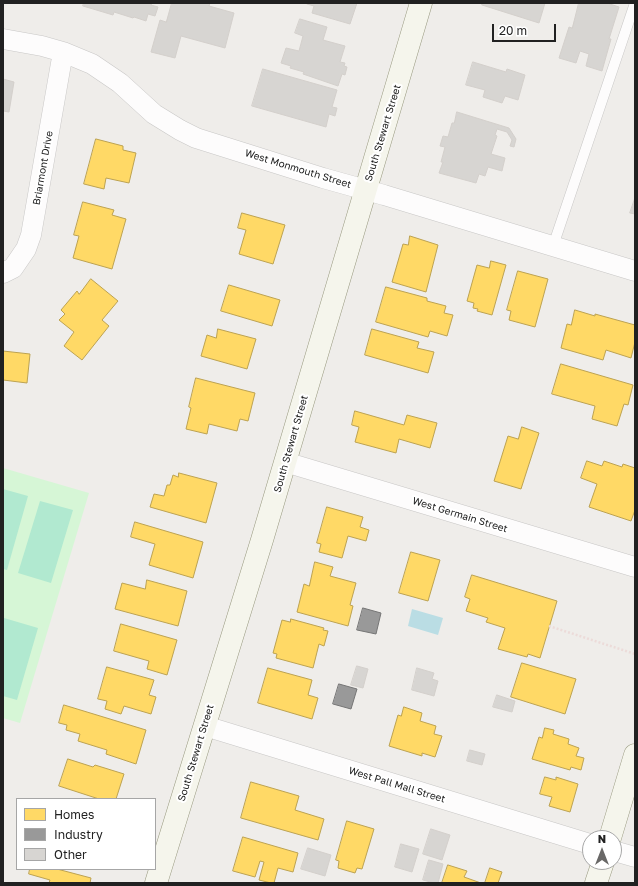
<!DOCTYPE html>
<style>
body{margin:0}
#map{position:relative;width:638px;height:886px;overflow:hidden;background:#efedea;font-family:"Golos Text",sans-serif}
canvas{display:block}
.frame{position:absolute;inset:0;border:4px solid #212121;pointer-events:none}
.legend{position:absolute;left:16px;top:798px;width:140px;height:72px;box-sizing:border-box;background:#fff;border:1px solid #a6a6a6;margin:0;padding:5px 7px;list-style:none;font-size:12px;color:#212121}
.legend li{display:flex;align-items:center;gap:8px;height:20px}
.legend b{width:20px;border:1px solid #a6a6a6}
.north{position:absolute;left:582px;top:830px;width:40px;height:40px;box-sizing:border-box;background:#fff;border:1px solid #a6a6a6;border-radius:50%;rotate:0deg;font-size:11px;font-weight:700;line-height:16px;text-align:center;color:#212121}
.north::after{content:'';display:block;margin:auto;width:14px;height:18px;background:#696867;clip-path:polygon(50% 0,100% 100%,50% 72%,0 100%)}
.scale{position:absolute;left:492px;top:24px;width:64px;height:18px;box-sizing:border-box;border:2px solid #212121;border-top:0;padding-left:5px;font-size:12px;line-height:14px;white-space:nowrap;color:#212121;-webkit-text-stroke:3px #fff;paint-order:stroke}
</style>
<div id="map">
<canvas width="638" height="886"></canvas>
<div class="frame"></div>
<ul class="legend">
<li><b style="height:11px;background:#ffd966"></b>Homes</li>
<li><b style="height:11px;background:#999"></b>Industry</li>
<li><b style="height:11px;background:#d7d5d2"></b>Other</li>
</ul>
<div class="north">N</div>
<div class="scale">20 m</div>
</div>
<script>
const ctx = document.querySelector('canvas').getContext('2d');
ctx.lineJoin = 'round';
function fill(path, color) { ctx.fillStyle = color; ctx.fill(path, 'evenodd'); }
function stroke(path, color, width, dash) { ctx.strokeStyle = color; ctx.lineWidth = width; ctx.lineCap = dash ? 'butt' : 'round'; ctx.setLineDash(dash || []); ctx.stroke(path); }
function drawText(font, color, halo, rows, align = 'center') {
  ctx.font = font + ' "Golos Text",sans-serif'; ctx.lineWidth = 4; ctx.setLineDash([]); ctx.textBaseline = 'middle'; ctx.strokeStyle = halo; ctx.fillStyle = color; for (const [text, x, y, turn = 0] of rows) {
    ctx.save(); ctx.translate(x, y); ctx.rotate((+turn || 0) * Math.PI / 180); ctx.textAlign = isNaN(turn) ? turn : align; if (halo) ctx.strokeText(text, 0, 0); ctx.fillText(text, 0, 0); ctx.restore();
  }
}
fill(new Path2D(`
 M3,468L89,493L20,723L3,718Z`), '#d6f6d6');
fill(new Path2D(`
 M3,489L28,496L7,570L3,569Z
 M40,501L73,510L51,583L18,573Z
 M4,618L38,628L17,700L3,696V623Z`), '#b1e9d0');
fill(new Path2D(`
 M412,609L443,618L438,635L408,626Z`), '#badde4');
const homes = new Path2D(`
 M96,139L123,146V150L136,153L129,183L106,178L104,189L84,184Z
 M83,202L114,210L112,215L126,219L112,269L73,258L79,236L74,235Z
 M242,213L285,225L273,264L239,254L246,230L238,228Z
 M410,236L438,245L426,292L392,282L403,244L408,245Z
 M491,261L506,265L492,315L477,311L478,309L473,308L474,303L467,301L477,265L489,268Z
 M518,271L548,279L535,327L509,320L511,311L507,310Z
 M91,279L118,301L102,320L109,326L82,360L64,346L74,332L59,320L65,314L61,310L77,291L79,294Z
 M229,285L280,300L272,326L221,311Z
 M386,287L427,298V301L446,306L444,313L453,315L447,336L430,331L428,337L376,322Z
 M575,310L595,316V314L635,325V342L631,358L606,350L603,360L561,348L567,324L571,325Z
 M218,329L256,339L247,369L201,356L207,335L216,338Z
 M372,329L419,342L417,348L434,352L428,373L365,355Z
 M3,351L30,354L27,383L3,380Z
 M561,364L633,385L628,405L624,404L617,426L592,419L595,406L552,394Z
 M196,378L255,393L248,421L240,419L237,431L209,424L207,434L186,429L191,408L189,407Z
 M355,411L404,425L407,415L437,423L430,448L399,439L396,453L355,442L359,427L352,425Z
 M522,427L539,433L521,489L494,481L508,436L518,439Z
 M587,461L602,466L604,461L622,467L623,464L635,468V510L631,521L589,507L597,484L581,478Z
 M179,473L217,483L206,523L150,507L154,494L164,496L167,485H170L173,475L178,477Z
 M327,507L363,517L360,527L369,530L366,541L348,536L342,558L319,552L321,544L317,543Z
 M135,522L203,542L193,578L149,565L155,544L131,537Z
 M411,552L440,560L428,601L399,593Z
 M315,562L333,567L330,576L356,583L350,605L353,606L348,626L297,612L304,584L309,586Z
 M472,575L557,601L540,658L528,654L527,657L498,649L505,628L486,622L488,618L466,611L470,599L465,597Z
 M147,580L187,591L178,626L115,609L122,583L145,589Z
 M291,619L324,628L323,630L328,631L324,646L319,644L313,668L276,658L277,654L273,653L282,620L290,622Z
 M121,624L177,640L167,675L147,669L149,661L114,651Z
 M522,663L576,679L565,714L511,697Z
 M107,667L154,680L149,695L156,697L151,714L124,706L121,714L105,709L107,701L98,699Z
 M268,668L312,680L308,695L318,698L312,719L258,703Z
 M64,705L146,730L136,764L106,754L107,750L78,741L80,734L66,730L67,725L59,723Z
 M404,707L422,713L420,721L436,726L434,734L442,736L435,757L422,753V756L389,746L398,715L401,716Z
 M545,728L554,730L553,734L569,739L568,744L579,748L576,756L584,758L581,770L571,767L570,770L532,759L539,737L542,738Z
 M68,759L93,767L95,765L124,774L116,799H99L59,786Z
 M545,777L556,780V777L578,784L570,812L549,806L552,797L540,794Z
 M251,782L299,796L295,810L324,819L318,840L241,818Z
 M347,821L374,829L362,869L357,868L355,873L338,868L339,861L336,860Z
 M243,837L298,853L293,872L278,868L274,883H271L259,880L264,862L260,861L255,877L233,871Z
 M448,865L467,871L464,877L481,883H442Z
 M490,868L502,872L498,883H485Z
 M30,869H57L91,878L90,883H49L50,880L29,874Z`);
fill(homes, '#ffd966');
stroke(homes, '#bca251', 1);
const industry = new Path2D(`
 M363,608L381,613L376,634L357,630Z
 M339,684L357,689L351,709L333,704Z`);
fill(industry, '#999');
stroke(industry, '#757575', 1);
const building = new Path2D(`
 M84,3H152L151,5L158,7L155,16L148,14L146,21L134,17L133,18L114,12L113,15L83,6Z
 M172,3H210L209,6L234,13L225,48L181,36L175,58L151,52L160,20L166,22Z
 M307,3H357L350,24L312,13L314,6L307,4Z
 M482,3H545L539,23L482,5Z
 M579,3H607L619,7L609,39H611L602,71L586,66L589,54L580,51L576,63L559,58L569,27L572,28Z
 M300,19L327,27L323,40L345,46L340,62L345,63L344,66L347,67L345,75L342,74L338,86L303,74L304,72L290,68L291,66L281,63L286,48L299,51L303,36L295,33Z
 M473,62L506,72L507,69L525,75L518,100L505,96L502,103L483,97L485,90L466,85Z
 M263,69L337,90L332,107L337,108L335,116L329,114L326,127L252,106Z
 M3,79L14,82L9,112L3,111Z
 M457,112L509,128L516,139L514,147L510,146L512,140L507,132L497,129L495,135L497,136L491,154L505,158L502,171L488,167L485,176L479,174L476,183L439,173L443,162H441L445,147L440,146L443,136L448,137L452,123H454Z
 M635,198V214L630,213Z
 M357,666L368,669L363,688L351,685Z
 M417,668L434,673L432,679L438,681L434,696L412,690Z
 M497,695L515,701L512,712L493,707Z
 M470,750L485,754L482,765L467,761Z
 M431,829L450,835L442,860L423,854Z
 M401,844L419,849L412,872L395,867Z
 M308,848L331,855L325,876L301,869Z
 M429,860L443,864L438,883H434L423,880Z`);
fill(building, '#d7d5d2');
stroke(building, '#d3cfcb', 1);
const lane = new Path2D(`
 M553,246L635,3`);
const street = new Path2D(`
 M3,39L42,46L63,52L92,64L120,83L154,114L180,130L196,138L323,178L384,195L635,271
 M3,273L13,268L26,249L31,235L63,52
 M285,462L635,567
 M205,726L590,844
 M614,851L635,857`);
const secondary = new Path2D(`
 M610,838L635,755
 M156,883L262,540L421,3
 M596,883L603,862`);
stroke(lane, '#c8c7c6', 11);
stroke(street, '#c8c7c6', 21);
stroke(secondary, '#999a80', 23);
stroke(new Path2D(`
 M549,626L635,654`), '#ecdbd9', 2.5, [2, 2]);
stroke(lane, '#fdfcfc', 10);
stroke(street, '#fdfcfc', 20);
stroke(secondary, '#f5f5ec', 22);
drawText('10px', '#212121', '#fff', [
 ["South Stewart Street",383,133,-73],
 ["Briarmont Drive",43,168,-80],
 ["West Monmouth Street",298,169,17],
 ["South Stewart Street",291,444,-74],
 ["West Germain Street",460,515,17],
 ["South Stewart Street",196,753,-73],
 ["West Pall Mall Street",397,785,17]
]);
</script>
